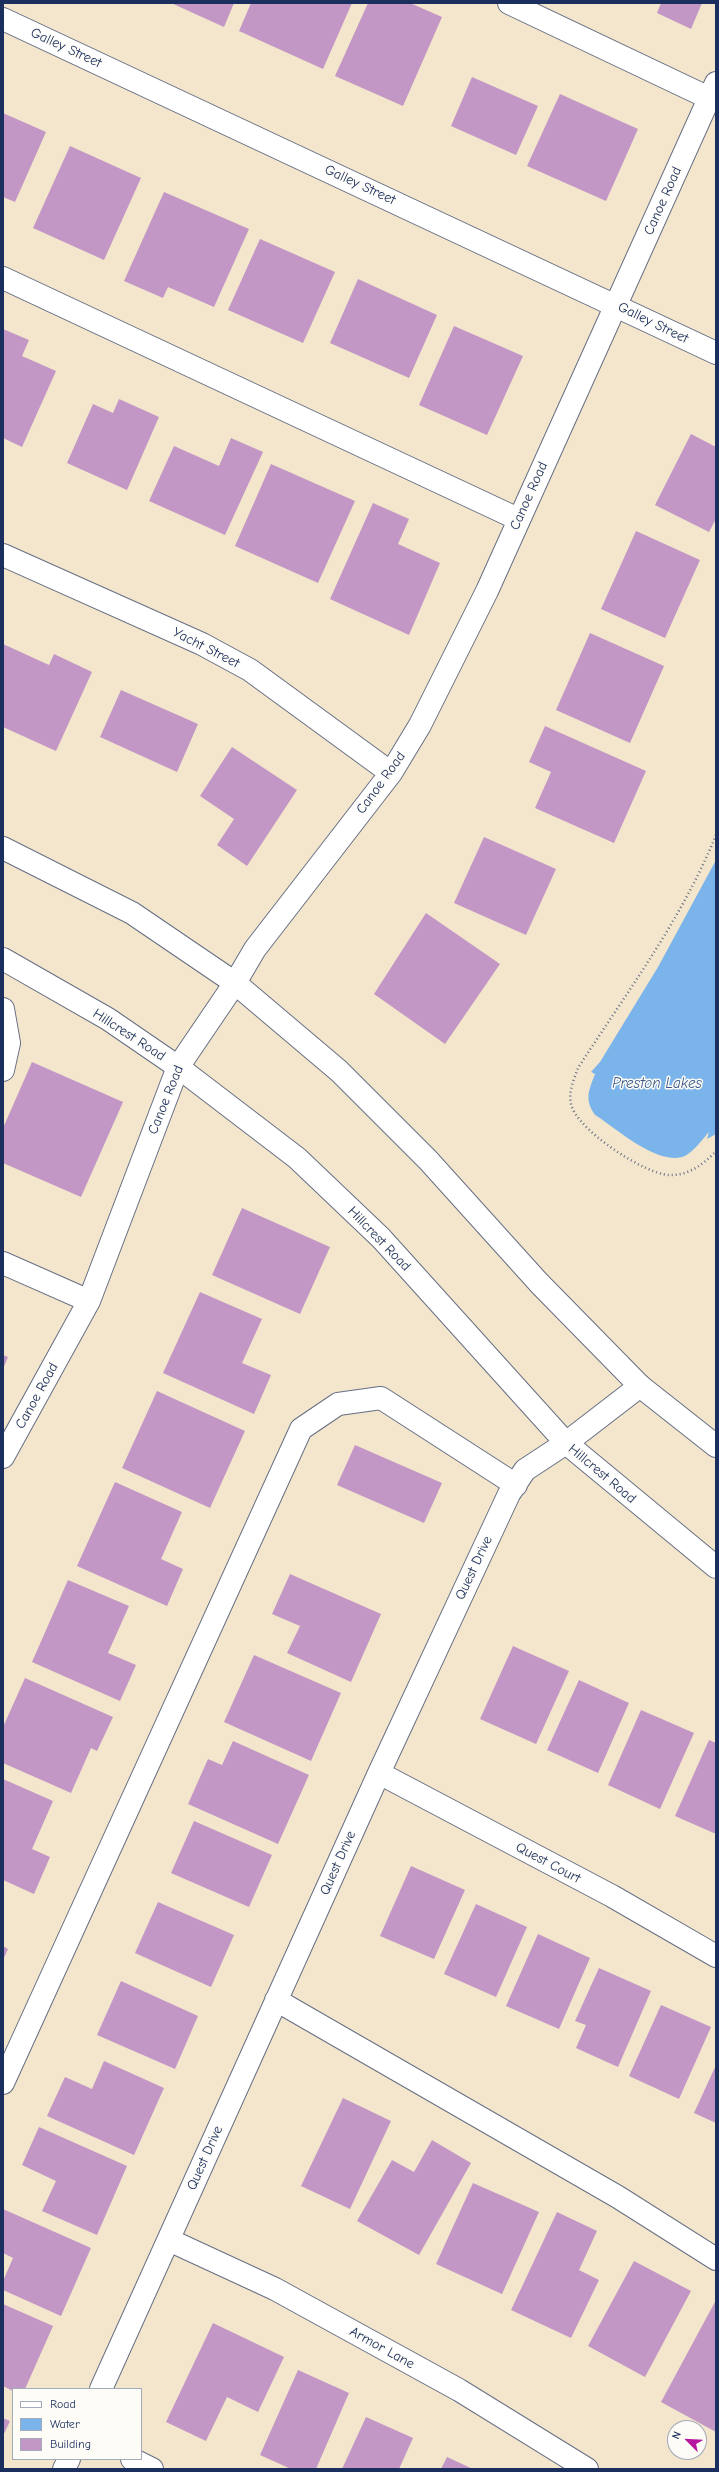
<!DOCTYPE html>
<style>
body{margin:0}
#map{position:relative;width:719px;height:2472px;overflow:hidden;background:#f3e6cc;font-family:"Comic Neue",sans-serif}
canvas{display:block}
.frame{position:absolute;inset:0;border:4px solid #1b2f5e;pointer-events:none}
.legend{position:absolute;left:12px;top:2388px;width:130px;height:72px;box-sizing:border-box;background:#fdfcf7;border:1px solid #a3aaba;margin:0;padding:5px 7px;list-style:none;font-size:12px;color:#1b2f5e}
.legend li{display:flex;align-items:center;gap:8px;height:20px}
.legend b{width:20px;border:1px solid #a3aaba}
.north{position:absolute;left:667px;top:2420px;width:40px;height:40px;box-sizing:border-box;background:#fdfcf7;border:1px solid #a3aaba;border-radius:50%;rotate:294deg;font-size:11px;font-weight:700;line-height:16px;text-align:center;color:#1b2f5e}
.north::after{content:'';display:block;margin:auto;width:14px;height:18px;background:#b5179e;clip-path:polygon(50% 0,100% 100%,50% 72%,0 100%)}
</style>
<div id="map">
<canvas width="719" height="2472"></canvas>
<div class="frame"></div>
<ul class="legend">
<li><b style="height:5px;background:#fff"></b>Road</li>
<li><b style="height:11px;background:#7bb4eb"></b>Water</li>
<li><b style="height:11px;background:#c397c5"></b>Building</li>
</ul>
<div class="north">N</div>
</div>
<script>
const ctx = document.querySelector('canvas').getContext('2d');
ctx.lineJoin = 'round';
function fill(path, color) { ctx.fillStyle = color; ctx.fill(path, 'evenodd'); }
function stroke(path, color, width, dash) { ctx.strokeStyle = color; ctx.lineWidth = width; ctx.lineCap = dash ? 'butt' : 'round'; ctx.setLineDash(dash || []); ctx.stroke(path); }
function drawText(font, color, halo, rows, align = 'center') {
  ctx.font = font + ' "Comic Neue",sans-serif'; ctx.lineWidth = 3; ctx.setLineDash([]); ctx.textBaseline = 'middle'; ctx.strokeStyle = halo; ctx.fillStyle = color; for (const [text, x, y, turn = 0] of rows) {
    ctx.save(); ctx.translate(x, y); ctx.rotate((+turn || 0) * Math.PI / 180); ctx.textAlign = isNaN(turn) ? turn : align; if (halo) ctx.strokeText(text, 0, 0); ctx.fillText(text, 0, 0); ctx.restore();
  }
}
fill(new Path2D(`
 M716,860V1134L707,1139L709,1132C702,1140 694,1151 685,1156C658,1167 616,1128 595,1115C584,1099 589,1090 595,1074L591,1072L600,1062L658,967Z`), '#7bb4eb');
fill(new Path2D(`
 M171,3H234L224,27Z
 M251,3H352L323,69L239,31Z
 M368,3H410L442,17L403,106L335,76Z
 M661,3H702L691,29L657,13Z
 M472,77L538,106L516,155L451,126Z
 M560,94L638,129L606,201L527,166Z
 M3,113L46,132L15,202L3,197Z
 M70,146L141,178L104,260L33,228Z
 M164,192L249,229L214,307L168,287L163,298L124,281Z
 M260,239L335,272L303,343L228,310Z
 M358,279L437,315L409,378L330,343Z
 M454,326L523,356L487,435L419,405Z
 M3,329L29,340L22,356L56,371L22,447L3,438Z
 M119,399L159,417L127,490L67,463L93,404L113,413Z
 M691,434L716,447V519L709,532L655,505Z
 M231,438L263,452L225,535L149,501L174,446L219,466Z
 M271,464L355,501L318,583L235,546Z
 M373,503L409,519L398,544L440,563L409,635L330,599Z
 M636,531L700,560L665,638L601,609Z
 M590,633L664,666L630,743L556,710Z
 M3,644L49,665L54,654L92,672L56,751L3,727Z
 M121,690L198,724L177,772L100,737Z
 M545,726L646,771L614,843L535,808L551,772L529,762Z
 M232,747L297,790L247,866L217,845L234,819L200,796Z
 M484,837L556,869L526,935L454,903Z
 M426,913L500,964L445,1044L374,994Z
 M32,1062L123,1102L81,1197L3,1163V1128Z
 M242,1208L330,1247L300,1314L212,1275Z
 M200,1292L262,1319L242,1363L271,1375L254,1414L163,1373Z
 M3,1355L8,1357L3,1369Z
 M157,1391L245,1431L210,1508L122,1468Z
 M355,1445L442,1483L424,1523L337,1485Z
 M115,1482L182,1512L161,1559L183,1569L167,1606L77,1566Z
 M290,1574L381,1614L351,1682L287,1653L300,1626L272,1614Z
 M68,1580L129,1606L108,1653L136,1665L120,1701L32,1662Z
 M513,1646L569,1671L536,1744L480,1719Z
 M254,1655L341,1693L311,1761L224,1722Z
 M25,1678L113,1717L97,1751L91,1748L71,1793L3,1763V1727Z
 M579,1680L629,1703L598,1773L547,1750Z
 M641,1710L694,1733L660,1809L608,1785Z
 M709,1740L716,1743V1834L675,1816Z
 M233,1741L309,1775L278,1844L188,1804L208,1759L222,1765Z
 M3,1779L53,1801L32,1849L50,1857L34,1894L3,1880Z
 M194,1821L272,1855L249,1907L171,1873Z
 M411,1866L465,1890L434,1959L380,1936Z
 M158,1902L234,1935L211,1987L135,1953Z
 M476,1904L527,1927L496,1997L444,1974Z
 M538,1934L590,1958L559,2029L506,2006Z
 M3,1946L8,1949L3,1960Z
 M599,1968L651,1991L618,2067L576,2048L586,2025L575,2021Z
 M121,1981L198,2016L175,2069L97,2035Z
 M661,2005L711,2027L679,2099L629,2076Z
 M104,2061L164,2088L134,2155L47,2116L65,2077L92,2089Z
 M716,2065V2123L694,2113Z
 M343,2098L391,2121L350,2209L301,2186Z
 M39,2127L127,2166L97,2235L42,2211L56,2181L22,2165Z
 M432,2140L471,2163L419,2255L357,2221L392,2160L414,2172Z
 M473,2183L539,2212L502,2294L436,2264Z
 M3,2209L91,2248L61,2316L3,2290V2281L13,2258L3,2253Z
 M557,2212L597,2231L579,2270L599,2280L571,2338L511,2310Z
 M634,2261L691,2291L645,2377L588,2346Z
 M716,2300V2432L661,2402Z
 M3,2304L53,2326L25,2389L13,2391L3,2386Z
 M213,2323L284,2357L258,2412L227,2397L206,2441L166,2422Z
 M298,2370L349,2393L316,2469H291L260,2455Z
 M366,2417L413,2438L399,2469H342Z
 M3,2418L10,2421L3,2436Z
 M447,2457L473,2469H441Z`), '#c397c5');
const minor = new Path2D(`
 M509,3L709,98
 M3,19L716,353
 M3,278L518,519
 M3,555L202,644L250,670L391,773
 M3,1009L9,1043L3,1070
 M3,1263L89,1301
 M3,1457L89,1301L178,1067L235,983L255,949L391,773L420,725L487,591L716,83
 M379,1773L612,1896L716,1956
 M276,2000L618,2197L716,2259
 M3,2083L301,1429L338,1404L381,1398L516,1485
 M169,2240L275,2289L459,2390L587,2469
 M101,2389L379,1773L509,1494L525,1470L566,1443L640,1386
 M132,2459L152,2469
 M64,2469L69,2459`);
const major = new Path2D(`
 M3,848L132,913L235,983L339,1071L428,1160L539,1283L640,1386L716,1446
 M3,959L108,1019L178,1067L297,1158L381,1238L566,1443L716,1567`);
stroke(minor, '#676f84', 24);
stroke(major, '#676f84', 24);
stroke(new Path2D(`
 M716,835C682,919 627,992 578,1068C574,1079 568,1092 571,1104C576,1129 644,1174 669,1175C688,1176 704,1164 716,1151`), '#676f84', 2.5, [1, 3]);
stroke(minor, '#fff', 22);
stroke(major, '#fff', 22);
drawText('14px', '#1b2f5e', '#fdfcf7', [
 ["Galley Street",66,48,25],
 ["Galley Street",360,185,25],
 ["Canoe Road",663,201,-66],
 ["Galley Street",653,323,26],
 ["Canoe Road",529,496,-66],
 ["Yacht Street",206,648,27],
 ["Canoe Road",381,783,-54],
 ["Hillcrest Road",129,1035,33],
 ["Canoe Road",166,1100,-68],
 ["Hillcrest Road",379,1239,46],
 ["Canoe Road",37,1396,-61],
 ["Hillcrest Road",602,1474,40],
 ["Quest Drive",474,1568,-65],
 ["Quest Drive",338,1863,-66],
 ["Quest Court",548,1863,28],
 ["Quest Drive",205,2158,-66],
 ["Armor Lane",382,2348,29]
]);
drawText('italic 15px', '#385788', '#fdfcf7', [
 ["Preston Lakes",657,1084]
]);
</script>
